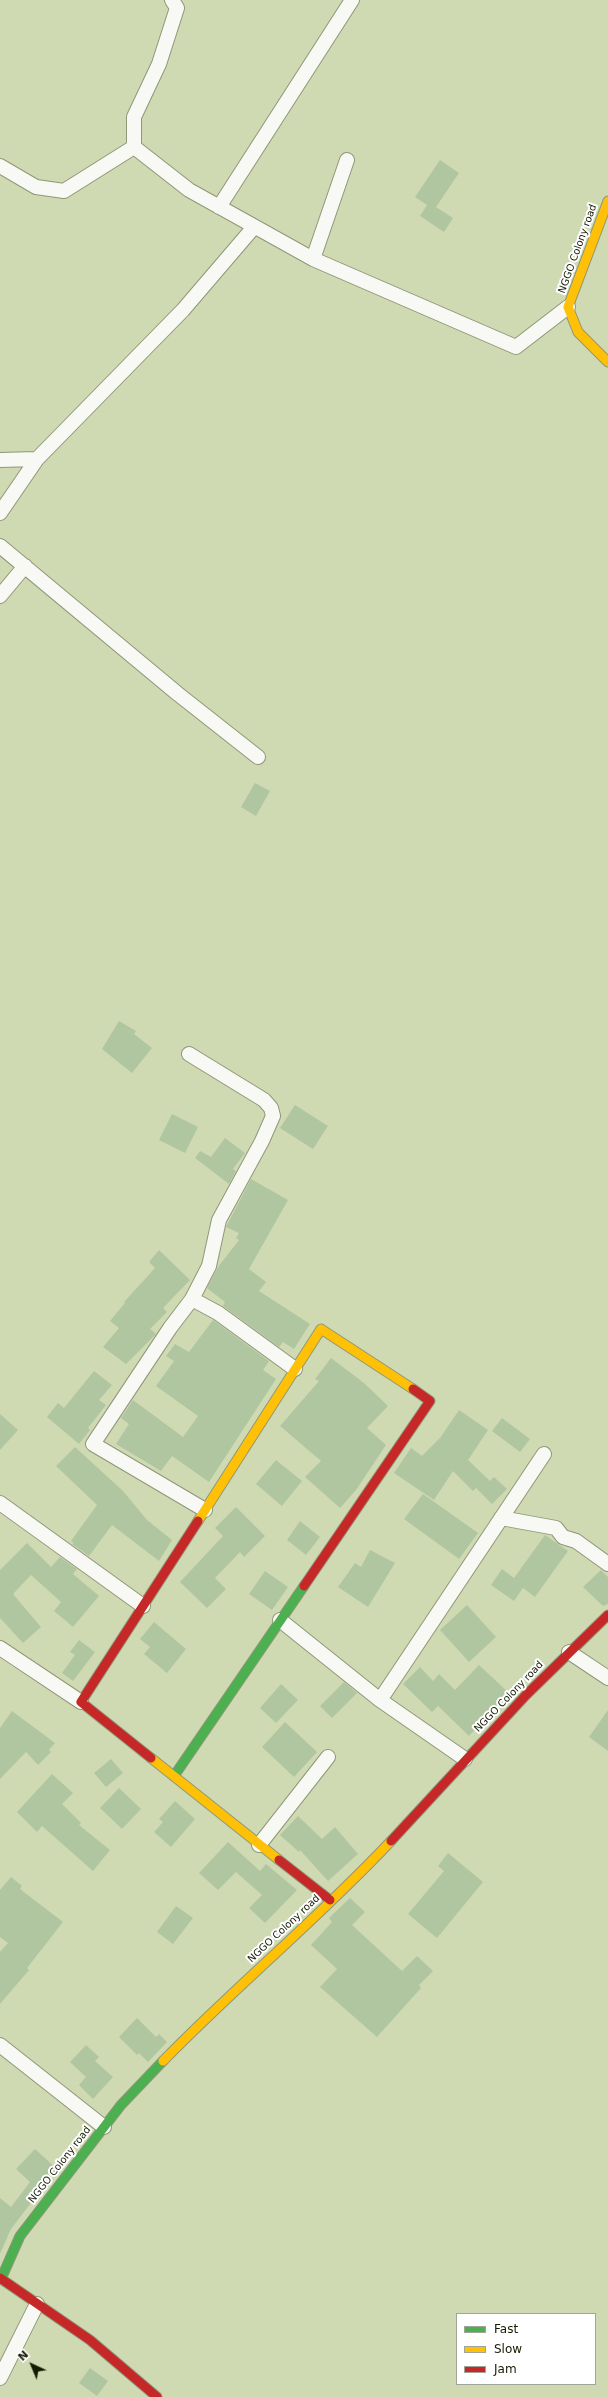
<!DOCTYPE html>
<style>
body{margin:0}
#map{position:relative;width:608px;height:2397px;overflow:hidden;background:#cfdab3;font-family:"DejaVu Sans",sans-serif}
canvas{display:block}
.legend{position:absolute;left:456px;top:2313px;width:140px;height:72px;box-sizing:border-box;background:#fff;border:1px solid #a1a499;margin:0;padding:5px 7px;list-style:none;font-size:12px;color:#151b01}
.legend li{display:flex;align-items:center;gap:8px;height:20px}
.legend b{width:20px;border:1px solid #a1a499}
.north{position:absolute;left:12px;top:2345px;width:40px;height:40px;-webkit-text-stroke:3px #fff;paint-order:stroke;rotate:316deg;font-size:11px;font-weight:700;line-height:16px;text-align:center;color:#151b01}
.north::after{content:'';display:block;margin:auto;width:14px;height:18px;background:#151b01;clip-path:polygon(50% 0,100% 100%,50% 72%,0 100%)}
</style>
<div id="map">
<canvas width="608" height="2397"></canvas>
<ul class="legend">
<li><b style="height:5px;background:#4caf50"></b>Fast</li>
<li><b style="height:5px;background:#ffc107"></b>Slow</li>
<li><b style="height:5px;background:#c62828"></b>Jam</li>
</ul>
<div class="north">N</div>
</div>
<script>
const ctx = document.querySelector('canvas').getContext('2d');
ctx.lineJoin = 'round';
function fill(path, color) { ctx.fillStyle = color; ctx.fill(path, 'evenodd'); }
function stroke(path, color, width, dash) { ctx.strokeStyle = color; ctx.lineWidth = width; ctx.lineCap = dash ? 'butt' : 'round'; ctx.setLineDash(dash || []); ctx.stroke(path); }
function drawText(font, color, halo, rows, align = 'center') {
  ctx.font = font + ' "DejaVu Sans",sans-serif'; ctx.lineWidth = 4; ctx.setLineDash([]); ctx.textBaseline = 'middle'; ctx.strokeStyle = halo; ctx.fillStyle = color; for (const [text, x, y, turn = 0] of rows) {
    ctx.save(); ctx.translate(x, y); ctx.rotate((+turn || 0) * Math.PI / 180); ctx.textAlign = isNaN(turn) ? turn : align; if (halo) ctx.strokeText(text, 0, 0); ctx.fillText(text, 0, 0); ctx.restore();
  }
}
fill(new Path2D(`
 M440,160L459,173L436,207L453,218L444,232L420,216L427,205L415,197Z
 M255,783L270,791L256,816L241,807Z
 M119,1021L136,1031L134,1034L152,1048L132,1073L102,1049Z
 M295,1105L328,1126L313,1149L280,1128Z
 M172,1114L198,1127L185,1153L159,1140Z
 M225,1138L245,1153L233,1169L236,1171L229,1184L195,1158L200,1151L211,1157Z
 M251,1179L288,1200L249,1269L266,1282L259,1291L310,1324L294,1349L283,1342L279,1347L223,1306L225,1302L207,1288L218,1267L239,1240L236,1238L239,1233L226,1227Z
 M159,1250L190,1280L163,1308L167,1312L150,1329L156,1334L126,1364L103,1347L119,1328L110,1321L125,1303L124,1302L155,1268L149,1262Z
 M213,1320L269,1361L263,1370L276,1379L209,1482L172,1456L161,1471L116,1444L129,1424L121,1418L133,1400L183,1437L198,1416L156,1386L174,1361L166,1356L175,1344L189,1352Z
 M331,1358L364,1383L388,1406L367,1428L386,1445L356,1490L340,1508L305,1477L321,1461L280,1426L319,1381L315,1379Z
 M94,1371L112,1385L99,1400L106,1405L88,1428L90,1430L79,1444L47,1417L58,1403L64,1408Z
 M459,1410L488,1430L468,1460L490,1481L494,1477L507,1489L492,1504L476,1488L473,1491L453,1471L434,1500L394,1473L411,1448L422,1456L440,1438Z
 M0,1414L18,1430L0,1450Z
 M502,1418L530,1439L520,1452L492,1431Z
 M75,1447L123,1491L147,1520L172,1540L159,1561L112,1525L89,1556L72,1544L74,1543L71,1541L97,1505L56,1466Z
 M276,1460L302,1481L282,1506L256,1484Z
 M423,1494L478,1533L459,1559L404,1519Z
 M236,1507L265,1536L244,1557L240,1552L215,1578L226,1589L207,1608L180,1582L223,1536L215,1528Z
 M300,1521L320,1537L306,1555L287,1540Z
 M545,1535L568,1551L535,1597L523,1588L514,1601L491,1585L502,1569L514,1578Z
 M27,1543L51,1567L60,1557L77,1569L73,1574L99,1596L73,1627L54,1611L61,1602L31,1575L13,1594L41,1627L23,1643L0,1618V1570Z
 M370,1550L395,1563L368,1607L338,1587L355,1563L361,1567Z
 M601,1570L608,1577V1604L603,1606L583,1587Z
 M265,1571L288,1587L272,1610L249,1594Z
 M467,1605L496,1637L469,1662L440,1630Z
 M154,1622L186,1649L167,1673L144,1654L150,1647L140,1639Z
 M79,1640L95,1652L73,1681L62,1673L75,1655L70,1652Z
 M479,1665L509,1693L469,1736L438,1706L432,1712L403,1684L420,1667L433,1681L439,1674L455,1690Z
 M344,1682L357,1693L332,1718L320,1706Z
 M281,1684L298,1700L276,1723L260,1708Z
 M608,1710V1751L589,1737Z
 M12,1711L55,1743L49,1750L51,1752L38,1765L26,1752L0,1779V1728Z
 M285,1722L317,1752L294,1777L262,1747Z
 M111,1759L123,1773L106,1787L94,1773Z
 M52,1774L73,1793L62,1804L81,1823L79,1825L110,1850L93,1871L42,1826L37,1832L17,1812Z
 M119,1788L141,1809L122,1829L100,1808Z
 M175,1801L195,1819L171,1847L154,1832L163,1822L159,1819Z
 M298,1816L322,1839L335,1827L358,1854L328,1881L300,1850L299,1852L280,1835Z
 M228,1842L260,1871L266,1864L297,1890L265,1923L249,1908L262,1895L236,1872L218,1890L199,1873Z
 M448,1853L483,1882L437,1938L408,1914L444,1871L438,1866Z
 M11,1877L22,1886L20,1889L63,1922L27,1968L29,1970L0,2004V1952L8,1943L0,1937V1890Z
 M350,1898L365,1912L352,1925L402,1971L417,1956L433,1971L419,1985L421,1988L377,2037L320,1987L337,1969L311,1945L332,1922L329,1918Z
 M176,1906L193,1918L173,1944L157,1932Z
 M137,2018L156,2037L159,2034L167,2042L148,2062L139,2053L137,2055L119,2037Z
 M86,2045L99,2057L95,2061L113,2077L93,2099L79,2085L86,2077L70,2062Z
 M35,2149L57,2169L11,2229L0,2254V2198L11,2207L30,2182L16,2169Z
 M90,2368L108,2381L97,2396L79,2383Z`), '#b0c6a0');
const street = new Path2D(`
 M172,0L177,8L159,64L134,117V147L189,190L313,259L516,347L568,307
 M0,166L36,187L64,191L134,147
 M219,207L352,0
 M313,259L347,160
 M0,460L37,459L183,310L254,227
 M0,513L37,459
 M0,546L178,694L258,757
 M0,596L25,566
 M189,1054L264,1100L271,1108L273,1116L262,1141L219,1220L209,1266L192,1299L170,1328L93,1444L205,1510
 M192,1299L218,1313L295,1369
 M0,1503L143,1606
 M501,1518L556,1528L563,1537L576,1541L608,1564
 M280,1620L380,1700
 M0,1648L81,1702
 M569,1652L608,1678
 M465,1759L380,1700L544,1454
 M259,1845L328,1757
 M0,2045L104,2127
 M0,2378L37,2304`);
const fast = new Path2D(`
 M174,1776L304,1586
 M1,2279L20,2236L121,2105L163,2061`);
const slow = new Path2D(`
 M608,201L568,307L578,332L608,362
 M198,1521L321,1329L413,1389
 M151,1758L279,1860
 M163,2061C237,1985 319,1918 391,1841`);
const jam = new Path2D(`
 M304,1586L430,1401L413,1389
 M151,1758L81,1702L198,1521
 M391,1841L526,1695L608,1615
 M279,1860L330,1900
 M0,2278L90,2340L157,2397`);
stroke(street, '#8f9779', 16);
stroke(fast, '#8f9779', 11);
stroke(slow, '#8f9779', 11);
stroke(jam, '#8f9779', 11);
stroke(street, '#f8f9f4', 14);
stroke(fast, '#4caf50', 9);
stroke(slow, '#ffc107', 9);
stroke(jam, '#c62828', 9);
drawText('10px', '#151b01', '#fff', [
 ["NGGO Colony road",578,249,-70],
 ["NGGO Colony road",509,1697,-46],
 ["NGGO Colony road",284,1929,-43],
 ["NGGO Colony road",60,2165,-52]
]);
</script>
